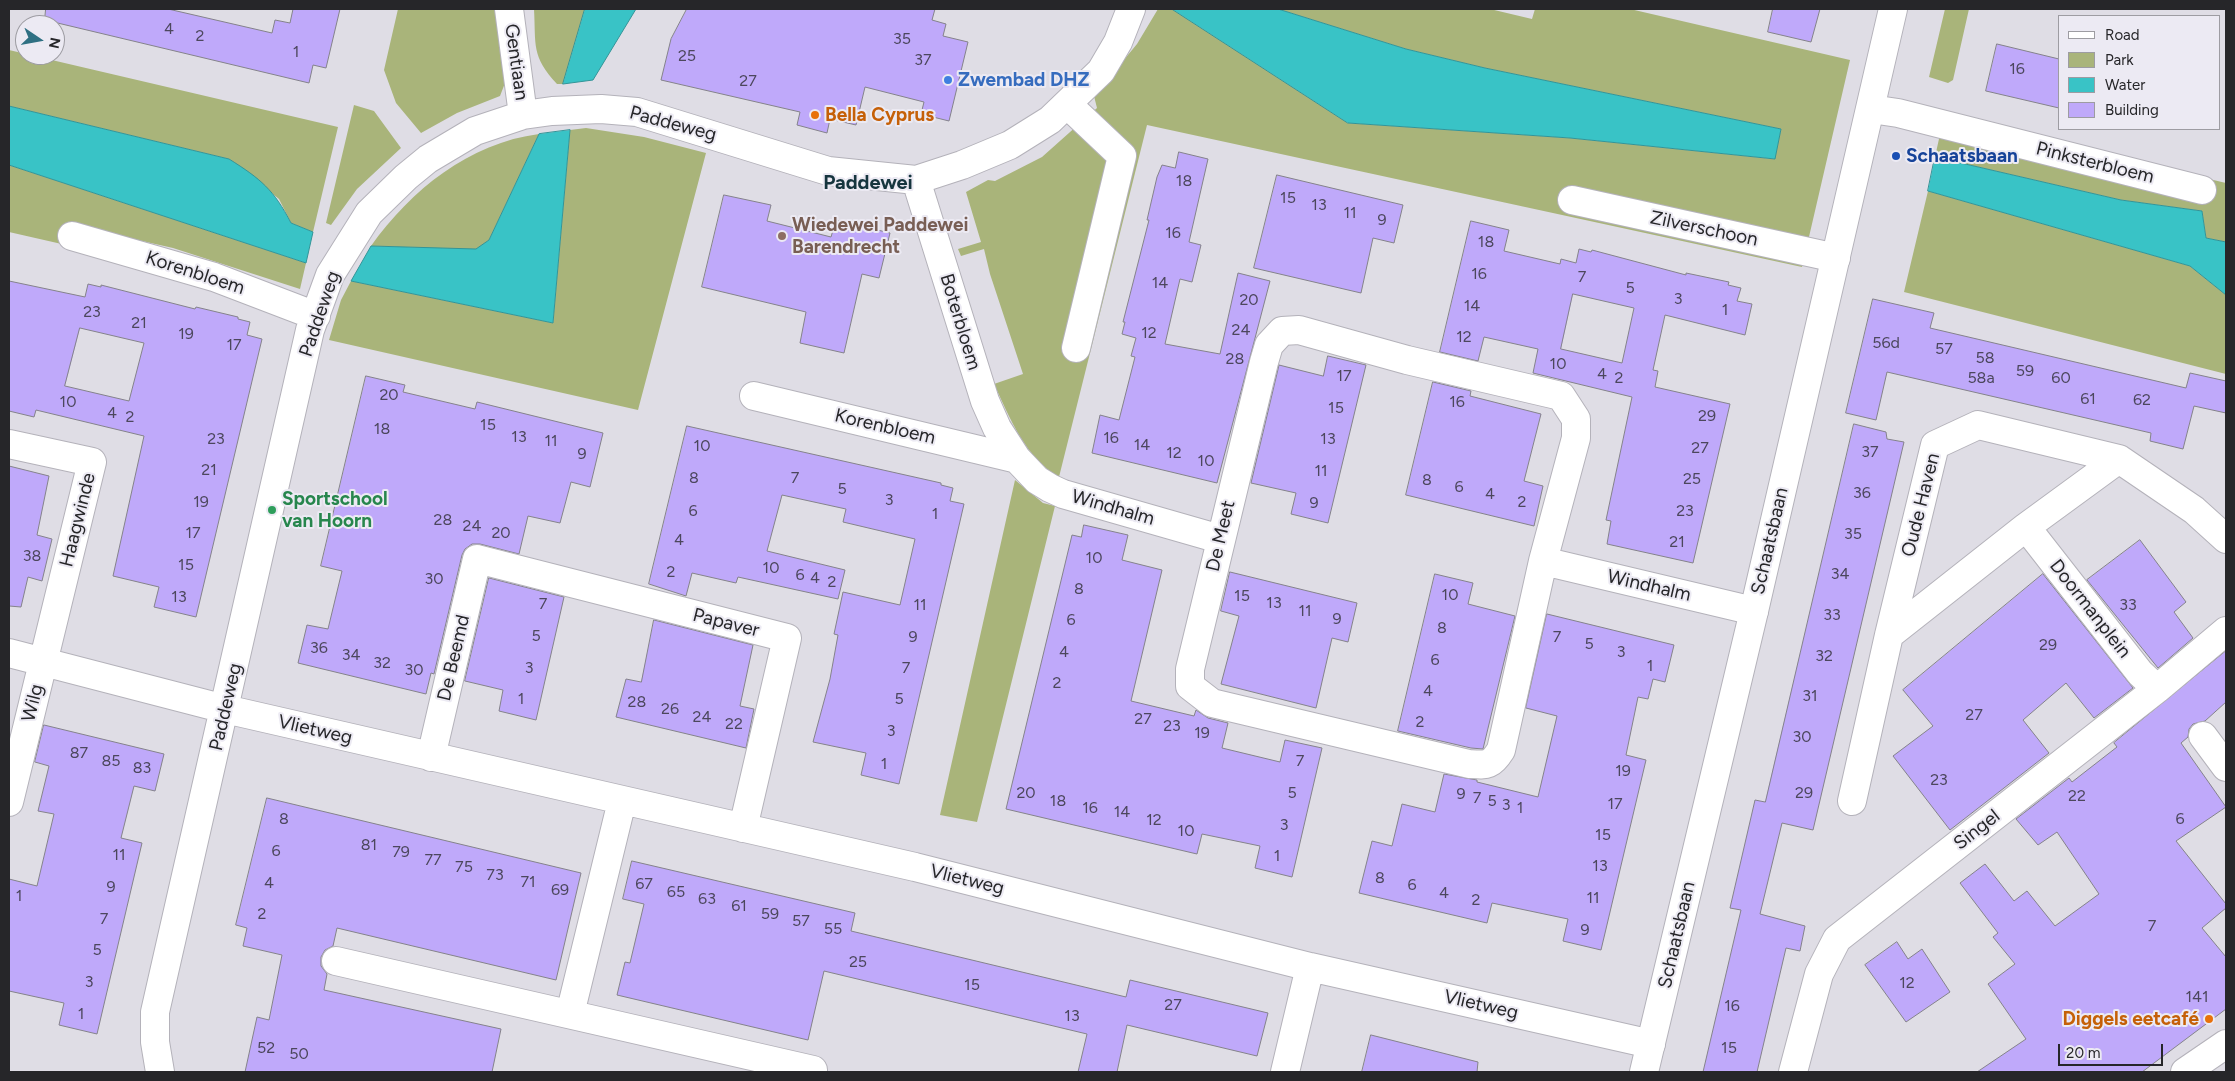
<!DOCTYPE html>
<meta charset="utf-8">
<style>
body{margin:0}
#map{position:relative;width:2235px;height:1081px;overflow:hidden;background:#dfdde5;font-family:Figtree,sans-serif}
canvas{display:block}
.frame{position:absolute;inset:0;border:10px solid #262629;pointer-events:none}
.legend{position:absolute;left:2058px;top:15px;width:162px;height:115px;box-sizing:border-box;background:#eceaf3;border:1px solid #9d9ca2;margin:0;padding:6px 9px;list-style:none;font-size:15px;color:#262629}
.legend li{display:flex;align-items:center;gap:10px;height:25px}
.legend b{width:25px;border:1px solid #9d9ca2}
.north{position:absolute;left:15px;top:15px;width:50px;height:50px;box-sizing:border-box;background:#eceaf3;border:1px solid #9d9ca2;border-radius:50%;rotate:102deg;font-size:14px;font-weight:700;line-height:20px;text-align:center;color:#262629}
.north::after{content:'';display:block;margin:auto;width:18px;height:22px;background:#2f7083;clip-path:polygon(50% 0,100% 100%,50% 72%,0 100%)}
.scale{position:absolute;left:2058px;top:1044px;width:105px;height:22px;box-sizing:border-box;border:2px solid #262629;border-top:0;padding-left:6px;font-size:15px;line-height:18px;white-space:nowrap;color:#262629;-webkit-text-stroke:4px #eceaf3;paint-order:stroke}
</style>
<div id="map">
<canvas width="2235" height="1081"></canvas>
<div class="frame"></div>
<ul class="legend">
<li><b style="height:6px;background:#fff"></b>Road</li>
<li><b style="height:14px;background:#a9b47a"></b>Park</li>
<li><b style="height:14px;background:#39c3c6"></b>Water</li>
<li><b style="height:14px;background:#bfa9fa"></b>Building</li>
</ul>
<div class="north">N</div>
<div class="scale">20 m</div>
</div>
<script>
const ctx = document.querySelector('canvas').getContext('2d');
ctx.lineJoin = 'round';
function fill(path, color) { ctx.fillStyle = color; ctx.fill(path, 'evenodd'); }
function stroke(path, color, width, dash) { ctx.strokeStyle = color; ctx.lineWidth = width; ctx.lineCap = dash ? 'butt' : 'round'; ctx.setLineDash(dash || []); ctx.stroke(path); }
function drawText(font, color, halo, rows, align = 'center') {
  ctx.font = font + ' Figtree,sans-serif'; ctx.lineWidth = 4; ctx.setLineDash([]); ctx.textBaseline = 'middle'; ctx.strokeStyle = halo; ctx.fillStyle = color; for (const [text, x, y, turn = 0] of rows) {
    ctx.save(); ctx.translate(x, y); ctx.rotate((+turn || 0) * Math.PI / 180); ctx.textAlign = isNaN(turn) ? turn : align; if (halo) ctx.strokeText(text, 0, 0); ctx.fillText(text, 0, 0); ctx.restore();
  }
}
fill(new Path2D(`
 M398,9H499L505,83L500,96L457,113L421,133L396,103L384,70Z
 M534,9H585L563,84H557C531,56 536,45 534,9Z
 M1158,9H1172L1348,123L1570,138L1774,159L1781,129L1485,68L1406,49L1278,9H1490L1532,19L1535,9H1630L1850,60L1802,267L1147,125L1059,477C1025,458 1010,418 994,384L1023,374L990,274L984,249L961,256L958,249L981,242L966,192L988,180L995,181L1042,157L1097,108L1094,96L1137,44Z
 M1945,9H1969L1953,80L1948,83L1929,77Z
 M9,50L338,127L313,232L291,223L279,199L229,159L9,106Z
 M354,105L374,111L401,148L357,189L331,225L326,223Z
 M1944,116L2226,183V242L2206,238L2202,211L2121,200L1935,157Z
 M586,128L644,137L706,153L638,410L329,340L341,300L351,281L553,323L570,130Z
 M539,134L489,240L476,250L371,246C411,190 469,143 539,134Z
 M9,165L306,263L300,289L173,248L71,225L66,245L9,232Z
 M1928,191L2190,266L2226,295V374L1904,292Z
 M1015,480L1043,503L1055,506L977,822L940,815Z`), '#a9b47a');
const water = new Path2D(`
 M585,9H636L593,80L563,84Z
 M1172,9H1278L1406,49L1485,68L1781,129L1775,159L1570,138L1348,123Z
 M9,106L229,159C261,179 274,190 291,223L313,232L306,263L9,165Z
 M570,130L553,323L351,281L371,246L476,249L489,240L539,134Z
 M1935,157L2121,200L2202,211L2206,238L2226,242V295L2190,266L1928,191Z`);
fill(water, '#39c3c6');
stroke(water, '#339497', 1);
const building = new Path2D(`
 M46,9H168L272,33L275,20L290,23L293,9H340L326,68L313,65L309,83L45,20Z
 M687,9H935L932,20L946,24L943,36L968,42L949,121L921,114L924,102L865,87L856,125L830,119L827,133L797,125L800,112L661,80L671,39Z
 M1773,9H1820L1811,42L1768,32Z
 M1997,44L2059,59V108L1986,91Z
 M1179,152L1208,159L1189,242L1201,245L1192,282L1180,279L1165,344L1220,354L1238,273L1270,281L1217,483L1092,453L1100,415L1119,420L1135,357L1131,356L1136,338L1122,334L1125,322H1123L1149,220H1147L1157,177L1162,165L1175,168Z
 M1277,175L1403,205L1394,243L1373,238L1361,293L1254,268Z
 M724,195L771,205L767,221L831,237L836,220L890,233L879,278L862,274L844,353L800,343L806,312L702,287Z
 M1471,221L1509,230L1504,251L1560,264L1561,259L1576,263L1579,249L1591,252L1592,250L1686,275V273L1729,282L1728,285L1741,288L1737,301L1752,304L1745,335L1665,315L1653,370L1658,371L1655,387L1730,404L1693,563L1607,544L1611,521L1606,520L1632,397L1533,373L1538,349L1484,337L1478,361L1440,352ZM1573,294L1634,308L1622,363L1561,349Z
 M9,281L85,297L88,284L101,287V285L195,309L196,307L238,317V319L250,322L247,335L262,339L196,617L154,607L159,587L113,576L144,436L36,410L34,417L9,411ZM80,328L144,343L129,401L65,386Z
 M1873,299L1934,313L1930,328L2186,388L2190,373L2226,381V413L2194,406L2183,449L2150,441L2151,433L1887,372L1876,420L1846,413Z
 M1328,356L1366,365L1328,523L1291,514L1296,493L1251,483L1279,365L1323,376Z
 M366,376L405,385L403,392L475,409L477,402L603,433L590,487L571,482L560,523L528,516L519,554L480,544H472L465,549L462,555L434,674L431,673L426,694L298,663L307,625L328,629L342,571L321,566Z
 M1433,382L1471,391L1470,396L1541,414L1524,481L1543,486L1534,526L1406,495Z
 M1854,424L1886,432L1887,439L1904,442L1813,830L1782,823L1760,914L1805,926L1800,951L1786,948L1757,1072H1703L1741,910L1730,908L1755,800L1765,802Z
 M687,426L941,483V485L953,488L950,501L964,504L899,784L861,775L866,753L813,742L830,679L838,635L834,634L843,592L900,605L915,539L843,522L846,509L782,495L767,551L845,570L838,599L738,577L736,583L692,573L686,596L649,584Z
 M9,466L49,476L37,535L52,539L42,581L28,577L21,607L9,606Z
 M1084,525L1128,535L1122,560L1162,570L1131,701L1194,716L1196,710L1208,718L1228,723L1222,748L1280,762L1285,740L1322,748L1292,877L1255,868L1260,846L1202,834L1197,854L1006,809L1072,535L1081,537Z
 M2140,540L2186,602L2174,612L2193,638L2158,668L2087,580Z
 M1230,572L1357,603L1348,642L1332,638L1316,708L1221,684L1239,616L1221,611Z
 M1435,574L1473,583L1468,604L1515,616L1483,749L1471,748L1398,731Z
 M2043,574L2133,688L2094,718L2066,683L2023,720L2049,753L1950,830L1893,756L1933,726L1903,690Z
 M489,578L564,597L536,720L499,711L503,690L465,681Z
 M1547,614L1674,645L1665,682L1653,679L1648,699L1638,697L1626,755L1646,760L1601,950L1563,941L1568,919L1492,903L1487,923L1359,893L1372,841L1392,846L1402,804L1435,812L1444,774L1477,780V782L1538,797L1557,716L1526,708Z
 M654,620L753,645L740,706L754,709L746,748L616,717L626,679L641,682Z
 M2226,651V702L2205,721L2193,724L2189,729L2188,737L2181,743L2226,807L2176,841L2226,904V908L2202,928L2226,957V1009L2142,1072H1977L2026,1039L1988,984L2015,964L1993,937L1998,933L1960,883L1985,864L2014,901L2027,891L2055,926L2099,894L2057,832L2038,845L2016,819L2069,778L2072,782L2117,747L2114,743Z
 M44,725L164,754L155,791L134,786L121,838L142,843L97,1034L59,1025L64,1003L9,991V879L37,886L54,814L38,811L49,766L35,762Z
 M267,798L581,873L556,980L337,928L333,946L325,950L321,957V966L327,974L324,990L501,1029L492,1072H245L257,1017L269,1020L282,955L243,946L247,928L236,925Z
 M632,861L855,913L851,931L1126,997L1130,980L1268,1013L1257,1056L1127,1025L1117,1072H1078L1087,1034L824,971L808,1040L617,995L625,962L630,963L644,904L623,899Z
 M1897,942L1908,959L1922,949L1950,992L1906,1022L1865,965Z
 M1371,1035L1478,1062L1477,1072H1362Z`);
fill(building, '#bfa9fa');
stroke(building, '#84828a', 1);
const street = new Path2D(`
 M509,9L523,115
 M1067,104L1122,156L1076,348
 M1871,109L1898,113L2202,190
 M916,180L985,401L997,428L1017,459L1037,480L1050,488L1063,494L1220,539
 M1572,200L1836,258
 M72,236L214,277L316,316
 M1299,330L1407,360L1561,396L1576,419V438L1543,561L1501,750C1491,766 1487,765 1469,764L1212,703L1190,686V669L1264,362L1269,345L1282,331Z
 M754,396L1017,459
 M9,444L92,462L9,802
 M2026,527L2140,673L2157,689
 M1543,561L1754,611
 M1889,635L2026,527L2119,459
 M9,653L225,709L915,867L1310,967L1651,1044
 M2203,736L2226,767
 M431,757L477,559L787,638L743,828
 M1852,801L1889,635L1935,445L1978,425L2119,459L2194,510L2226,539
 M336,961L813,1070
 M570,1014L622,801
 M160,1072L155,1042V1012L310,330L330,275L369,213L406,177L428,159L475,131L523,115L552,111L601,109L637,112L828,171L916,180L962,165L1010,145L1050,120L1101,71L1118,42L1131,9
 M1285,1072L1310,967
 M1793,1072L1819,974L1837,939L2157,689L2226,631
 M2185,1072L2226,1044`);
const secondary = new Path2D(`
 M1644,1072L1754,611L1893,9`);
stroke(street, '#b4b2ba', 30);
stroke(secondary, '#b4b2ba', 30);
stroke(street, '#fff', 28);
stroke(secondary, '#fff', 28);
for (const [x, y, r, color] of [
 [948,80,5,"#3f7fe0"],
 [815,115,5,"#e8710a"],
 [1896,156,5,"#1a4fb4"],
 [782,236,5,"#8d6e63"],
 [272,510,5,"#2e9e5b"],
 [2209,1019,5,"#e8710a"]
]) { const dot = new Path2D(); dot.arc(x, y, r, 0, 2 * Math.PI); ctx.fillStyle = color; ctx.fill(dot); stroke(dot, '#eceaf3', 2); }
drawText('16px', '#4c475d', null, [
 ["4",169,29],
 ["2",200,36],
 ["35",902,39],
 ["1",296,52],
 ["25",687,56],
 ["37",923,60],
 ["16",2017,69],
 ["27",748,81],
 ["18",1184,181],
 ["15",1288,198],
 ["13",1319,205],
 ["11",1350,213],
 ["9",1382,220],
 ["16",1173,233],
 ["18",1486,242],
 ["16",1479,274],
 ["7",1582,277],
 ["14",1160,283],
 ["5",1630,288],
 ["3",1678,299],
 ["20",1249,300],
 ["14",1472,306],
 ["1",1725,310],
 ["23",92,312],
 ["21",139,323],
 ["24",1241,330],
 ["12",1149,333],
 ["19",186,334],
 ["12",1464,337],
 ["56d",1886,343],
 ["17",234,345],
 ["57",1944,349],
 ["58",1985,358],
 ["28",1235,359],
 ["10",1558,364],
 ["59",2025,371],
 ["4",1602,374],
 ["17",1344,376],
 ["2",1619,378],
 ["58a",1981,378],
 ["60",2061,378],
 ["20",389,395],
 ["61",2088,399],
 ["62",2142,400],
 ["10",68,402],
 ["16",1457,402],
 ["15",1336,408],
 ["4",112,413],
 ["29",1707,416],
 ["2",130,417],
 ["15",488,425],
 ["18",382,429],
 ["13",519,437],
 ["16",1111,438],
 ["23",216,439],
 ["13",1328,439],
 ["11",551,441],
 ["14",1142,445],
 ["10",702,446],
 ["27",1700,448],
 ["37",1870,452],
 ["12",1174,453],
 ["9",582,454],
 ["10",1206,461],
 ["21",209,470],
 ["11",1321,471],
 ["8",694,478],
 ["7",795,478],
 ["25",1692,479],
 ["8",1427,480],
 ["6",1459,487],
 ["5",842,489],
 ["36",1862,493],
 ["4",1490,494],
 ["3",889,500],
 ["19",201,502],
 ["2",1522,502],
 ["9",1314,503],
 ["6",693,511],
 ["23",1685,511],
 ["1",935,514],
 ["28",443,520],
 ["24",472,526],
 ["17",193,533],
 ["20",501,533],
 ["35",1853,534],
 ["4",679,540],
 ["21",1677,542],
 ["38",32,556],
 ["10",1094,558],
 ["15",186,565],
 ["10",771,568],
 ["2",671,572],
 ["34",1840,574],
 ["6",800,575],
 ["4",815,578],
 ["30",434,579],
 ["2",832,582],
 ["8",1079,589],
 ["10",1450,595],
 ["15",1242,596],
 ["13",179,597],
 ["13",1274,603],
 ["7",543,604],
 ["11",920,605],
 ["33",2128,605],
 ["11",1305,611],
 ["33",1832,615],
 ["9",1337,619],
 ["6",1071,620],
 ["8",1442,628],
 ["5",536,636],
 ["9",913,637],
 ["7",1557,637],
 ["5",1589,644],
 ["29",2048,645],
 ["36",319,648],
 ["4",1064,652],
 ["3",1621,652],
 ["34",351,655],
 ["32",1824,656],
 ["6",1435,660],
 ["32",382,663],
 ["1",1650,666],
 ["3",529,668],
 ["7",906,668],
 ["30",414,670],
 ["2",1057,683],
 ["4",1428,691],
 ["31",1810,696],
 ["1",521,699],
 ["5",899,699],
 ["28",637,702],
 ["26",670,709],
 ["27",1974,715],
 ["24",702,717],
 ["27",1143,719],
 ["2",1420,722],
 ["22",734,724],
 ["23",1172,726],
 ["3",891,731],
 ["19",1202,733],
 ["30",1802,737],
 ["87",79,753],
 ["85",111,761],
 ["7",1300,761],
 ["1",884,764],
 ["83",142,768],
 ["19",1623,771],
 ["23",1939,780],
 ["20",1026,793],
 ["5",1292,793],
 ["29",1804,793],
 ["9",1461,794],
 ["22",2077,796],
 ["7",1477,798],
 ["18",1058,801],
 ["5",1492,801],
 ["17",1615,804],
 ["3",1506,805],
 ["16",1090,808],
 ["1",1520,808],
 ["14",1122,812],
 ["8",284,819],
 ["6",2180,819],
 ["12",1154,820],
 ["3",1284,825],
 ["10",1186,831],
 ["15",1603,835],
 ["81",369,845],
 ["6",276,851],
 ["79",401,852],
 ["11",119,855],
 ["1",1277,856],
 ["77",433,860],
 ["13",1600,866],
 ["75",464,867],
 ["73",495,875],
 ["8",1380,878],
 ["71",528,882],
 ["4",269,883],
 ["67",644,884],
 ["6",1412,885],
 ["9",111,887],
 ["69",560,890],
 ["65",676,892],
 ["4",1444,893],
 ["1",19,896],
 ["11",1593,898],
 ["63",707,899],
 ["2",1476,900],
 ["61",739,906],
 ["2",262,914],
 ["59",770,914],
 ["7",104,919],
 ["57",801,921],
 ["7",2152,926],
 ["55",833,929],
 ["9",1585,930],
 ["5",97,950],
 ["25",858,962],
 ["3",89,982],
 ["12",1907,983],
 ["15",972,985],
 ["141",2197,997],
 ["27",1173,1005],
 ["16",1732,1006],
 ["1",81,1014],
 ["13",1072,1016],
 ["52",266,1048],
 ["15",1729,1048],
 ["50",299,1054]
]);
drawText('19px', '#262629', '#eceaf3', [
 ["Gentiaan",516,62,82],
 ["Paddeweg",673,124,15],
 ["Pinksterbloem",2095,163,14],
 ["Zilverschoon",1704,229,12],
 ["Korenbloem",195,273,18],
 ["Paddeweg",320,314,-71],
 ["Boterbloem",960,322,73],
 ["Korenbloem",885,427,13],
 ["Oude Haven",1921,505,-76],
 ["Windhalm",1113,508,16],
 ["Haagwinde",78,520,-76],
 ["De Meet",1221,536,-77],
 ["Schaatsbaan",1770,541,-77],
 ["Windhalm",1649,586,13],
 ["Doormanplein",2090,609,52],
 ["Papaver",726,623,14],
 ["De Beemd",454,658,-77],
 ["Wilg",33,703,-76],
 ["Paddeweg",226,707,-77],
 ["Vlietweg",315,730,13],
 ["Singel",1977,830,-38],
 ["Vlietweg",967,880,14],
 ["Schaatsbaan",1677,935,-77],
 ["Vlietweg",1481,1005,13]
]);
drawText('bold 19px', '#366cbe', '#eceaf3', [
 ["Zwembad DHZ",958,80]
], 'left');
drawText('bold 19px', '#c56008', '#eceaf3', [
 ["Bella Cyprus",825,115],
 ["Diggels eetcafé",2199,1019,"right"]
], 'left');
drawText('bold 19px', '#164399', '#eceaf3', [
 ["Schaatsbaan",1906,156]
], 'left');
drawText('bold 19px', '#785e54', '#eceaf3', [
 ["Wiedewei Paddewei",792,225],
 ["Barendrecht",792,247]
], 'left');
drawText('bold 19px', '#27864d', '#eceaf3', [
 ["Sportschool",282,499],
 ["van Hoorn",282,521]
], 'left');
drawText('bold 20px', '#16353e', '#eceaf3', [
 ["Paddewei",868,183]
]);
</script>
